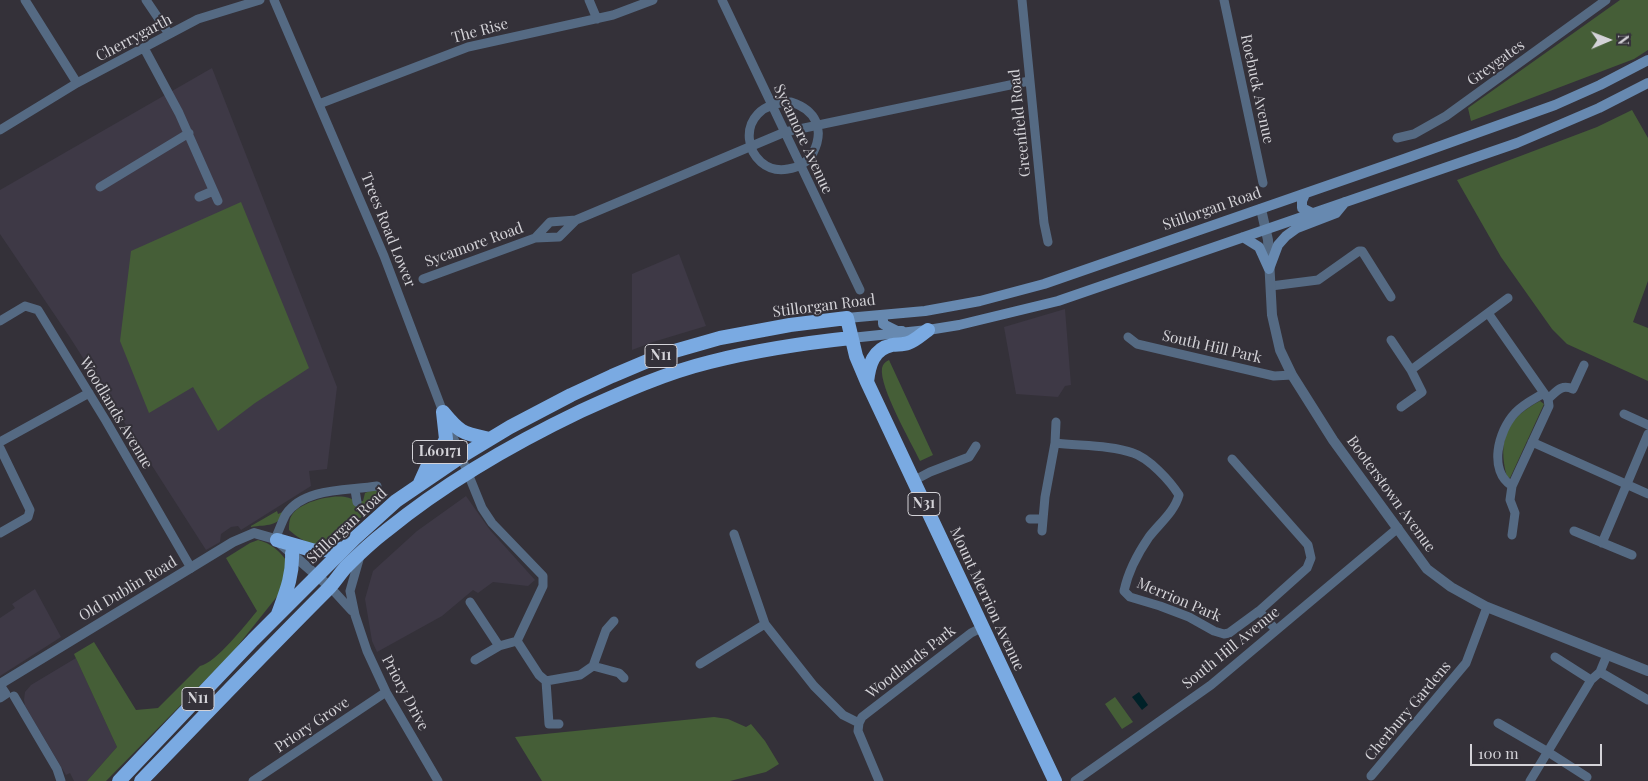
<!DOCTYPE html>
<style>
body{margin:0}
#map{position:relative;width:1648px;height:781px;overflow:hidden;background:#343139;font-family:"Playfair Display",serif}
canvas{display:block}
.north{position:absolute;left:1583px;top:15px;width:50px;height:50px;-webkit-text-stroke:4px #343139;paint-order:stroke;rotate:89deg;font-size:14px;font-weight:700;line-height:20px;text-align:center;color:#d4d3d8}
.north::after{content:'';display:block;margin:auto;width:18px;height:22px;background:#d4d3d8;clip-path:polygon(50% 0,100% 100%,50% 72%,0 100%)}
.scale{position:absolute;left:1470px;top:744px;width:132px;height:22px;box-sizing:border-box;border:2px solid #d4d3d8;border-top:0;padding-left:6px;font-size:15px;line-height:18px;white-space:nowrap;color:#d4d3d8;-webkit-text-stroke:4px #343139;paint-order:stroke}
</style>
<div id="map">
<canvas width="1648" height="781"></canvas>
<div class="north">N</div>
<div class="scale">100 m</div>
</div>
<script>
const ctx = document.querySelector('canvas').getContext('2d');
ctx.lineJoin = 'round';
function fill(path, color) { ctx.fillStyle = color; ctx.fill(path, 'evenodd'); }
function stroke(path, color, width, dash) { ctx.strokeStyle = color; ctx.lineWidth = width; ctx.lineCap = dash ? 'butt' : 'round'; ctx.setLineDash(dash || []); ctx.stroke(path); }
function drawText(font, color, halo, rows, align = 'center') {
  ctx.font = font + ' "Playfair Display",serif'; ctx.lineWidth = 4; ctx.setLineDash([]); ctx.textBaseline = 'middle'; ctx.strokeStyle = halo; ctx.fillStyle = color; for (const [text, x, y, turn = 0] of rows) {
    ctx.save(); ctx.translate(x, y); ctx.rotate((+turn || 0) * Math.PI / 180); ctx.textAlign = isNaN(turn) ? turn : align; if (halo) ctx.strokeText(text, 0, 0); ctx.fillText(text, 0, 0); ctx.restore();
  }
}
fill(new Path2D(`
 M212,68L337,387L327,469L309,471L311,486L241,530L238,526L231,527L221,534L220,542L206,550L69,336L0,234V190Z
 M679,254L706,326L653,342L632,350V274Z
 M1065,309L1071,385L1065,386L1058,397L1016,394L1004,327Z
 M466,496L490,530L535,580L528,586L493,582L478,593L473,590L442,616L377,652L372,641L365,599L373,571L417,531Z
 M35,589L61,637L0,676V618L15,608L12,604Z
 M76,658L117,747L87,781H74L70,773L66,775L25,706L24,700L25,692L31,685Z`), '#3e3946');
fill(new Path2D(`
 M1620,0H1648V50L1634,59L1471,121L1468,108Z
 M1632,110L1648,138V281L1633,322L1648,328V381L1567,344L1552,329L1501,257L1457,180L1597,127Z
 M241,202L309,368L255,403L218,431L193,387L149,413L120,341L131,251Z
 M889,360L933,455L920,461C911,442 879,387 882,368C883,364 885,362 889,360Z
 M1540,401L1544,404L1510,478L1507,477C1497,440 1507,418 1540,401Z
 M379,487L387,494C374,505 336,543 321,545C310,546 297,537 289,530C289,525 289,519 292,515C299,501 346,489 355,502L363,501L365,493Z
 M277,511L278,514L285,511C277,528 268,524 251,527V526Z
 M258,540C271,543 281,552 288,563L283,589L232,653L106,781H87L117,747L74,654L94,642L136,710L158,708L200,666C216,663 246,624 257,611L226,558L250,543Z
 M1115,697L1133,722L1122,729L1105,704Z
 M714,717L728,719L746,727L751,724L765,741L779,764L766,772L730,781H542L515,737Z`), '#455e37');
fill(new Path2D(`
 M1139,692L1148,705L1142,710L1132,697Z`), '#002128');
stroke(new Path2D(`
 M25,0L77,83
 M146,0L169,34
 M274,0L384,256L443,412L482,508L492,523L543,576V586L517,641L499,646L475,660
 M589,0L597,19
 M722,0L860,290
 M1022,0L1044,223L1048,242
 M1224,0L1263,183
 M144,48L179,113L218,201
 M791,102C816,110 825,129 813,153C808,162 798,168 788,169C744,177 728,103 791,102Z
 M319,104L468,47L613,15L653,0
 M0,130L77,83L198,19L260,0
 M1397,138L1414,134L1446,116L1606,0
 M100,187L189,133
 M199,197L213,191
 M535,238L550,222L576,220L785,132L1029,81
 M423,279L535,238L559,237L576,220
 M1271,286L1318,280L1359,251H1362L1391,297
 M1488,313L1544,393
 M0,321L25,306L38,310L106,421L191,568
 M1128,337L1137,344L1274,376L1292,375
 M1391,340L1411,370L1422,392L1401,407
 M1411,370L1508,298
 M1624,414L1648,425
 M0,442L89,393
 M1532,442L1648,494
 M1055,443L1056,422
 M0,448L30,510L28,517L0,533
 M913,481L930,472L969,457L976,446
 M1512,486L1549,406L1548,399
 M355,490L357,502
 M1030,519H1043
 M1042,531L1045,497L1055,443C1079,446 1111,445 1133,453C1149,458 1170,481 1179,495C1175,511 1159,524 1149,537C1138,553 1128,572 1124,591L1130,597L1160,606L1189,617L1214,631L1224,634L1229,633L1259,611L1307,568L1311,558L1308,545L1232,459
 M1574,531L1632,555
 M734,534L765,624L814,686L843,715L859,723
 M1512,535L1515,513L1510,500L1512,486C1488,471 1498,431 1515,413C1523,404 1534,399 1544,393L1548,399C1557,391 1561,384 1573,389L1584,365
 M275,539C279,531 282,521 286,514C305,487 348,491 377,486
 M1602,543L1648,434
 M360,556L350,591L355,615L367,651L386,692L438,781
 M330,587L352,611
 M470,602L499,646
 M1259,611L1276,630
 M614,621L606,630L593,666L619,673L624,678
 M517,641L539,675L546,681
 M1555,657L1591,680
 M700,664L765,624
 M1600,672L1648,700
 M0,685L6,694L0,698
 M14,696L57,769L61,781
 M1498,723L1548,752L1587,777
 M559,724H549L546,681L580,675L593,666
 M1371,776L1466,663L1487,607
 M253,781L386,692
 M879,781L858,731L859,723L862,717L971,633L983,627
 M1075,781L1211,685L1398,528
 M1530,781L1591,680L1600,672L1607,655`), '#556a83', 9);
stroke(new Path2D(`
 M1261,209L1268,240L1272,315L1280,350L1292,375L1333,440L1427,569L1451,587L1487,607L1648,671
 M0,684L233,542L254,533L275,539L330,587`), '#556a83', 10);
stroke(new Path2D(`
 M1305,194L1302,201V208L1312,213
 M1243,237L1259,247L1269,269
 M1269,269L1278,245L1286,236L1297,228L1336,213L1345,202
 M885,315L883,318V324L897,331H902
 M847,318L925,311L980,301L1044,284L1404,159L1555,105L1600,85L1648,60
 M851,338L928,330L959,325L1058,301L1517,143L1599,108L1648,83`), '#6789b0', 10);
stroke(new Path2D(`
 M867,382C869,365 873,349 892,345C897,344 903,345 908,343C915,341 922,334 928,330
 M443,412C461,434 463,433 490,439
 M419,485L428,465L439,453L446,439L443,412
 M277,540L315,551L345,548
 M278,614C286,592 293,576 292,553
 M119,781L253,640L355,538L396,501L462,456L510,427L571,395L612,376L664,354L720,338L790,325L847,318L856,356L867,382L1055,781
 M141,781C203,717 265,652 328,589C335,582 340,573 347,566C359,554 373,541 386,531C445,483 512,444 581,411C623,392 665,373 710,362C757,350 804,343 851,338`), '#7aaae2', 14);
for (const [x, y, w] of [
 [661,356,32],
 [440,452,55],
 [924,504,32],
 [198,699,32]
]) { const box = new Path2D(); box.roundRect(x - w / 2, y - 11.5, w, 23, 4); ctx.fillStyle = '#343139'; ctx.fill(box); stroke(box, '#d4d3d8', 1); }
drawText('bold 14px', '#d4d3d8', null, [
 ["N11",661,356],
 ["L60171",440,452],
 ["N31",924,504],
 ["N11",198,699]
]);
drawText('15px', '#d4d3d8', '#343139', [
 ["The Rise",480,31,-15],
 ["Cherrygarth",134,38,-28],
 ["Greygates",1496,63,-36],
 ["Roebuck Avenue",1257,89,78],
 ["Greenfield Road",1020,123,-96],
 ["Sycamore Avenue",803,139,65],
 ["Stillorgan Road",1212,209,-19],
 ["Trees Road Lower",388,230,68],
 ["Sycamore Road",474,245,-20],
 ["Stillorgan Road",824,306,-7],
 ["South Hill Park",1212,347,13],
 ["Woodlands Avenue",116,413,59],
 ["Booterstown Avenue",1391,494,54],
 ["Stillorgan Road",347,526,-43],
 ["Old Dublin Road",128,589,-31],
 ["Mount Merrion Avenue",987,599,65],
 ["Merrion Park",1179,600,23],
 ["South Hill Avenue",1231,648,-39],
 ["Woodlands Park",911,662,-38],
 ["Priory Drive",405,693,62],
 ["Cherbury Gardens",1408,711,-50],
 ["Priory Grove",312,725,-34]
]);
</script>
